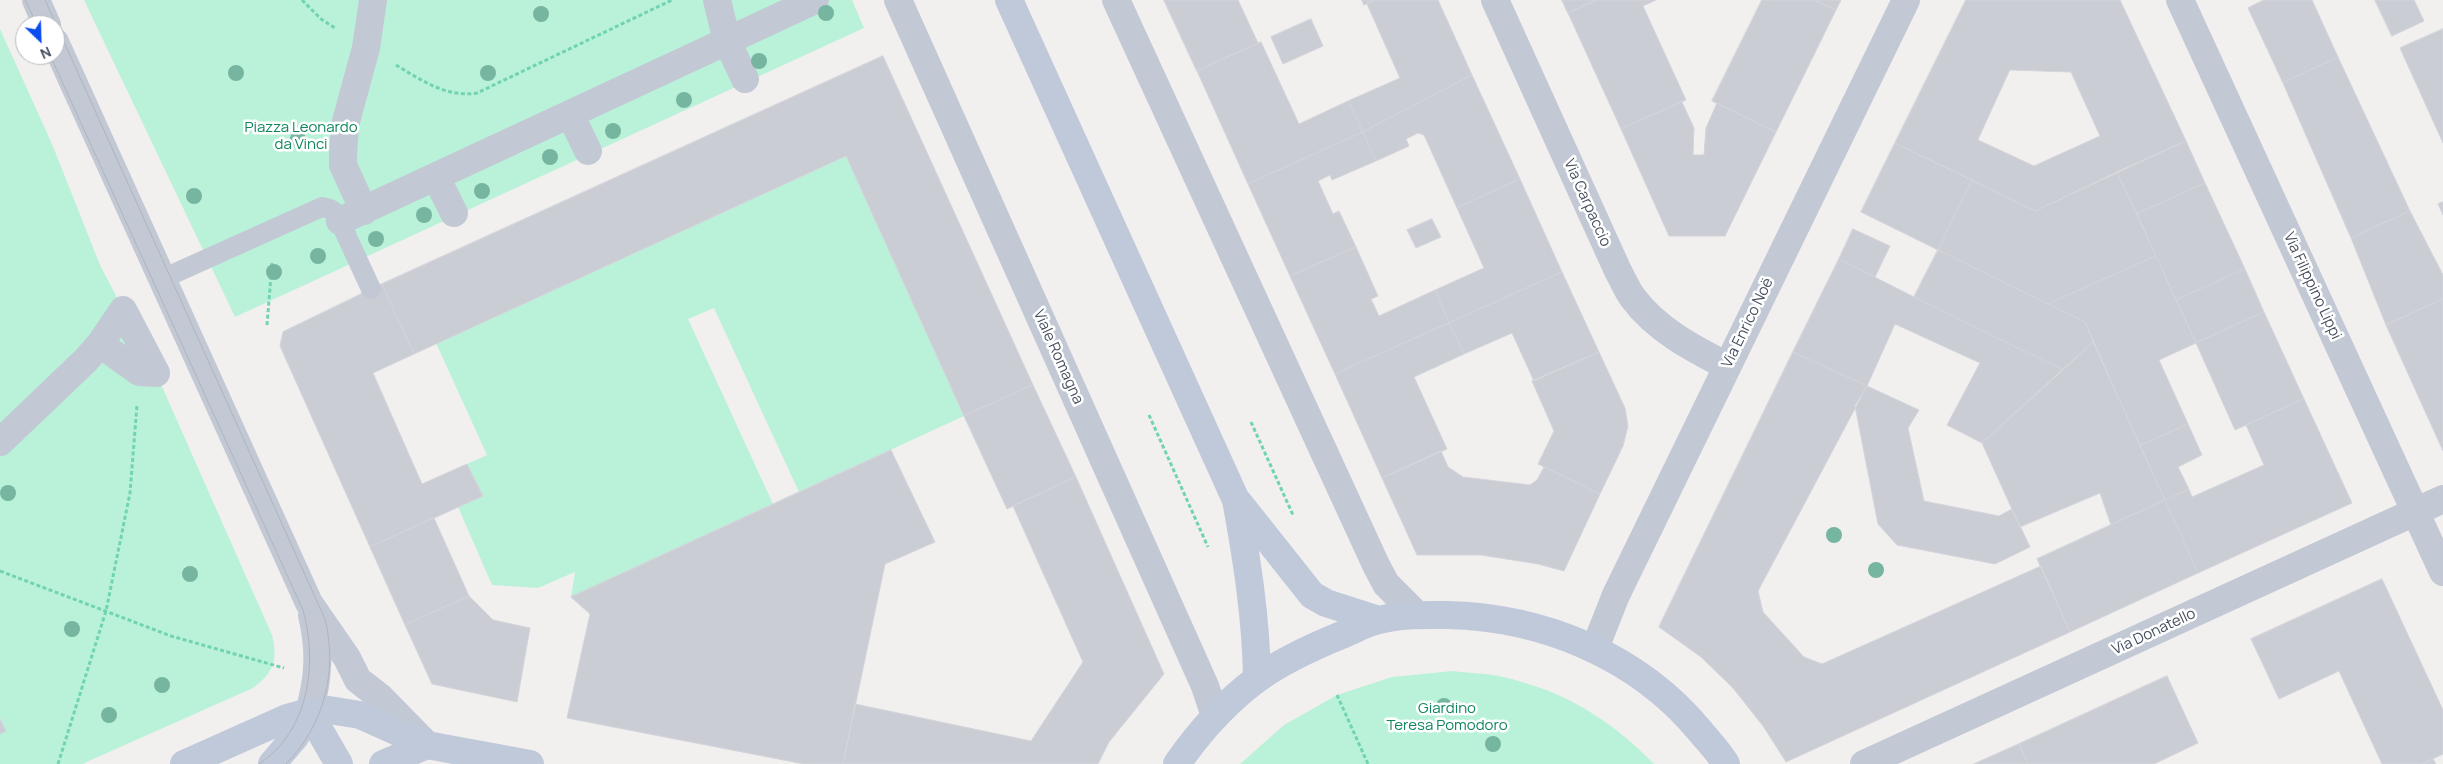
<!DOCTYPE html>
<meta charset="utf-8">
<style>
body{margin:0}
#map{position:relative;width:2443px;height:764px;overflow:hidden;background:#f2efef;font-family:Manrope,sans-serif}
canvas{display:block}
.north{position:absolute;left:15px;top:15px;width:50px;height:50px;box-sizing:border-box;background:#fff;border:1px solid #b5b9bf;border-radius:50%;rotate:156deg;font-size:14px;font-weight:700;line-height:20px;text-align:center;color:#464f5e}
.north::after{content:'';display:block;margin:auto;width:18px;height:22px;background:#0b4cef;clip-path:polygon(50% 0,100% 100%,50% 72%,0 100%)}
</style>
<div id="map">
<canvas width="2443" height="764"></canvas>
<div class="north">N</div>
</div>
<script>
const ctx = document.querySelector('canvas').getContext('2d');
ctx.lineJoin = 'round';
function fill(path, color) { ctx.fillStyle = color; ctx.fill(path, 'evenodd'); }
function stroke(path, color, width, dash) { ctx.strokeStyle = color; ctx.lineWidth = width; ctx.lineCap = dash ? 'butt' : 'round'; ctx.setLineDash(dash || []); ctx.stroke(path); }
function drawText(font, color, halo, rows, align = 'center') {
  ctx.font = font + ' Manrope,sans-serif'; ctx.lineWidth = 5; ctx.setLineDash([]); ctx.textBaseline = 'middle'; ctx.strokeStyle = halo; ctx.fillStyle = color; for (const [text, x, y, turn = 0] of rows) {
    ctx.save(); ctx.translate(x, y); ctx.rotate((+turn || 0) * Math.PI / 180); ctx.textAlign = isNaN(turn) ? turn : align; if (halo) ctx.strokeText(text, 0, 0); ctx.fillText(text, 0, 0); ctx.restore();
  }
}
fill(new Path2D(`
 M84,0H852L864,28L235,317Z
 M0,29L52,144L100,265L156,373L272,635C278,661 274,672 253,688L82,764H0Z
 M846,156L964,416L799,492L714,308L688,319L773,504L571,597L575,572L538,588L492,585L458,507L483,496L467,464L487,455L436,343Z
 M1453,671C1468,673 1484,673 1499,676C1563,690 1609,718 1654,764H1240L1284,725L1337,695L1392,677Z`), '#baf2d9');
const building = new Path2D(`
 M1164,0H1238L1258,43L1197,71Z
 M1362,0H1375L1364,5Z
 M1375,0H1438L1472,75L1363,132L1348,101L1400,78L1367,4Z
 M1562,0H1596L1568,13Z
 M1596,0H1656L1643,6L1686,100L1621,129L1568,13Z
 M1762,0H1814L1836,10L1776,132L1712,101Z
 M1814,0H1841L1836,10Z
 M1966,0H2120L2186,141L2035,211L1895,143ZM2010,70L2071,72L2100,136L2034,166L1978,140Z
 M2264,0H2312L2338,57L2283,83L2248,8Z
 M2375,0H2414L2424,21L2392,36Z
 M1311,19L1323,46L1283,64L1271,37Z
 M2443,29V143L2400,48Z
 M1261,42L1299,124L1348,101L1363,132L1248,184L1197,71Z
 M883,56L1033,385L964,416L846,156L414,354L382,284Z
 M2338,57L2410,211L2351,238L2283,83Z
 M1472,75L1520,179L1457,208L1424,135L1418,133L1406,139L1409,146L1376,161L1363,132Z
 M1682,102L1694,128L1693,155H1704L1706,128L1717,103L1776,132L1725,236H1669L1621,129Z
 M1363,132L1376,161L1332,180L1330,175L1318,181L1333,214L1339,211L1356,247L1290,276L1248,184Z
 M2186,141L2205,183L2137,214L2117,172Z
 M1895,143L1972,180L1938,250L1861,212Z
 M2117,172L2156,256L2048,304L1938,250L1972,180L2035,211Z
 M1520,179L1562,272L1449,323L1435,290L1484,268L1457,208Z
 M2205,183L2245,269L2176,300L2137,214Z
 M2443,202V215L2438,204Z
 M2410,211L2443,275V299L2386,325L2351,238Z
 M1432,219L1441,237L1416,248L1407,230Z
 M1853,229L1890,246L1875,277L1839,259Z
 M1356,247L1378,296L1371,299L1379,316L1435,290L1449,323L1335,374L1290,276Z
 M1938,250L2085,322L2093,342L2063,370L1914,297Z
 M2156,256L2196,343L2159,360L2188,424L2140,446L2085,322L2048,304Z
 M1839,259L1914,297L2063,370L1982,443L1947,425L1980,363L1895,324L1867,386L1793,352Z
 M2245,269L2264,312L2196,343L2176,300Z
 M1562,272L1599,352L1534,381L1512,333L1464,354L1449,323Z
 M382,284L414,354L373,373L422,484L467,464L483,496L370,547L280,346L283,332Z
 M2443,299V451L2386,325Z
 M2264,312L2304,399L2235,430L2196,343Z
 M1449,323L1464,354L1414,377L1447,449L1382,478L1335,374Z
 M2093,342L2165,500L2111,525L2100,493L2020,527L1982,443Z
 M1599,352L1625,408L1628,426L1623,446L1600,494L1538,464L1554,431L1532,381Z
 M1793,352L1867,386L1758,591L1763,612L1804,657L1822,664L2041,566L2070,632L1786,762L1763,726L1733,688L1701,657L1659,627Z
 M1033,385L1076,477L1007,509L964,416Z
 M1867,386L1919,410L1908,428L1924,501L1999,516L2012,509L2030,547L1995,564L1897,545L1878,524L1855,406Z
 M2304,399L2352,503L2198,573L2165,500L2189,489L2192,497L2264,465L2246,425Z
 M2188,424L2202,455L2178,467L2189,489L2165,500L2140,446Z
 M891,450L935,542L885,564L843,764H804L567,718L590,614L571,597Z
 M1441,451L1448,467L1463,477L1530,485L1537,480L1544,467L1600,494L1564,571L1538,564L1481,555H1417L1382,478Z
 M1076,477L1164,674L1109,742L1098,764H843L855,704L1031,741L1083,662L1013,506Z
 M2165,500L2198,573L2070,632L2037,559Z
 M434,518L469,596L405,625L370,547Z
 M2382,579L2443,710V754L2422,764H2382L2339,671L2279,699L2251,639Z
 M469,596L493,620L530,628L517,702L432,684L405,625Z
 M2167,676L2198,743L2154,764H2028L2019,744Z
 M0,719L6,731L0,734Z
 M2019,744L2028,764H1974Z
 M2433,759L2436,764H2422Z`);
fill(building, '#cbcdd5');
stroke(building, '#d3d4db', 1);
stroke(new Path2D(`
 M302,0L321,19L335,28
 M396,65C421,80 447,98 477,93L672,0
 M267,325L272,263
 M1149,415L1208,547
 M1251,422L1293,515
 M0,571L171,636L284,668
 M1337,695L1368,764
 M58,764L106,611L130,493L137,405`), '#70d3b1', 3, [4, 2.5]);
stroke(new Path2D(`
 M162,279L322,207L330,209L336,213L371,289`), '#c2c9d5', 20);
stroke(new Path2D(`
 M36,0L47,25
 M717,0L727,41L745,79
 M898,0L1205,686L1215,716
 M1116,0L1376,565L1386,584L1416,614
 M1495,0L1618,271C1623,280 1627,290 1633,298C1657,330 1692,348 1727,366
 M2180,0L2443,572
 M55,42L309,603L347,658L358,680L380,697L427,745
 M570,114L588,151
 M436,177L454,213
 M364,211L343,165V155L345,125L366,48L373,0
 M340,221L815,0
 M100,344L139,372L156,373
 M0,442L86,360L100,344L123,310L156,373
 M1595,648L1616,595L1906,0
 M309,712C319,678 320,649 312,615
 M1864,764L2443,499`), '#c2c9d5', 28);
stroke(new Path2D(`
 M1009,0L1236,500C1247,560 1256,618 1257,678
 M1239,503L1312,595L1326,603L1379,620
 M309,712L339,764
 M184,764L287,718L309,712L329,710L360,715L427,745L530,764
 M272,764L295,737L309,712
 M383,764L427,745
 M1177,764C1199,732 1226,702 1257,679C1280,662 1317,645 1344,634C1356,629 1368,622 1379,620C1402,614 1425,615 1447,615C1543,617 1638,656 1700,731C1709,742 1719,752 1726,764`), '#c0c9da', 28);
stroke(new Path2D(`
 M25,0L37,25
 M45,0L325,619C338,671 324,726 286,764
 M50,55L303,610C318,664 309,731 259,764`), '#b1b3ba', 1);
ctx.fillStyle = '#76b59f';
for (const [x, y] of [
 [826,13],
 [541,14],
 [759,61],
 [236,73],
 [488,73],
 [684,100],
 [613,131],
 [298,139],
 [550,157],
 [482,191],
 [194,196],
 [424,215],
 [376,239],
 [318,256],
 [274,272],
 [8,493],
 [1834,535],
 [1876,570],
 [190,574],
 [72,629],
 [162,685],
 [1444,706],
 [109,715],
 [1493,744]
]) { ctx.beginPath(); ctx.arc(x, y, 8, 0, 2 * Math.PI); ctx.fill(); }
drawText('15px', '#10865d', '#fff', [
 ["Piazza Leonardo",301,128],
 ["da Vinci",301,145],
 ["Giardino",1447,709],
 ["Teresa Pomodoro",1447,726]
]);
drawText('15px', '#464f5e', '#fff', [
 ["Via Carpaccio",1587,203,66],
 ["Via Filippino Lippi",2312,286,65],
 ["Via Enrico Noë",1748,323,-64],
 ["Viale Romagna",1058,357,66],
 ["Via Donatello",2154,632,-25]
]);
</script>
